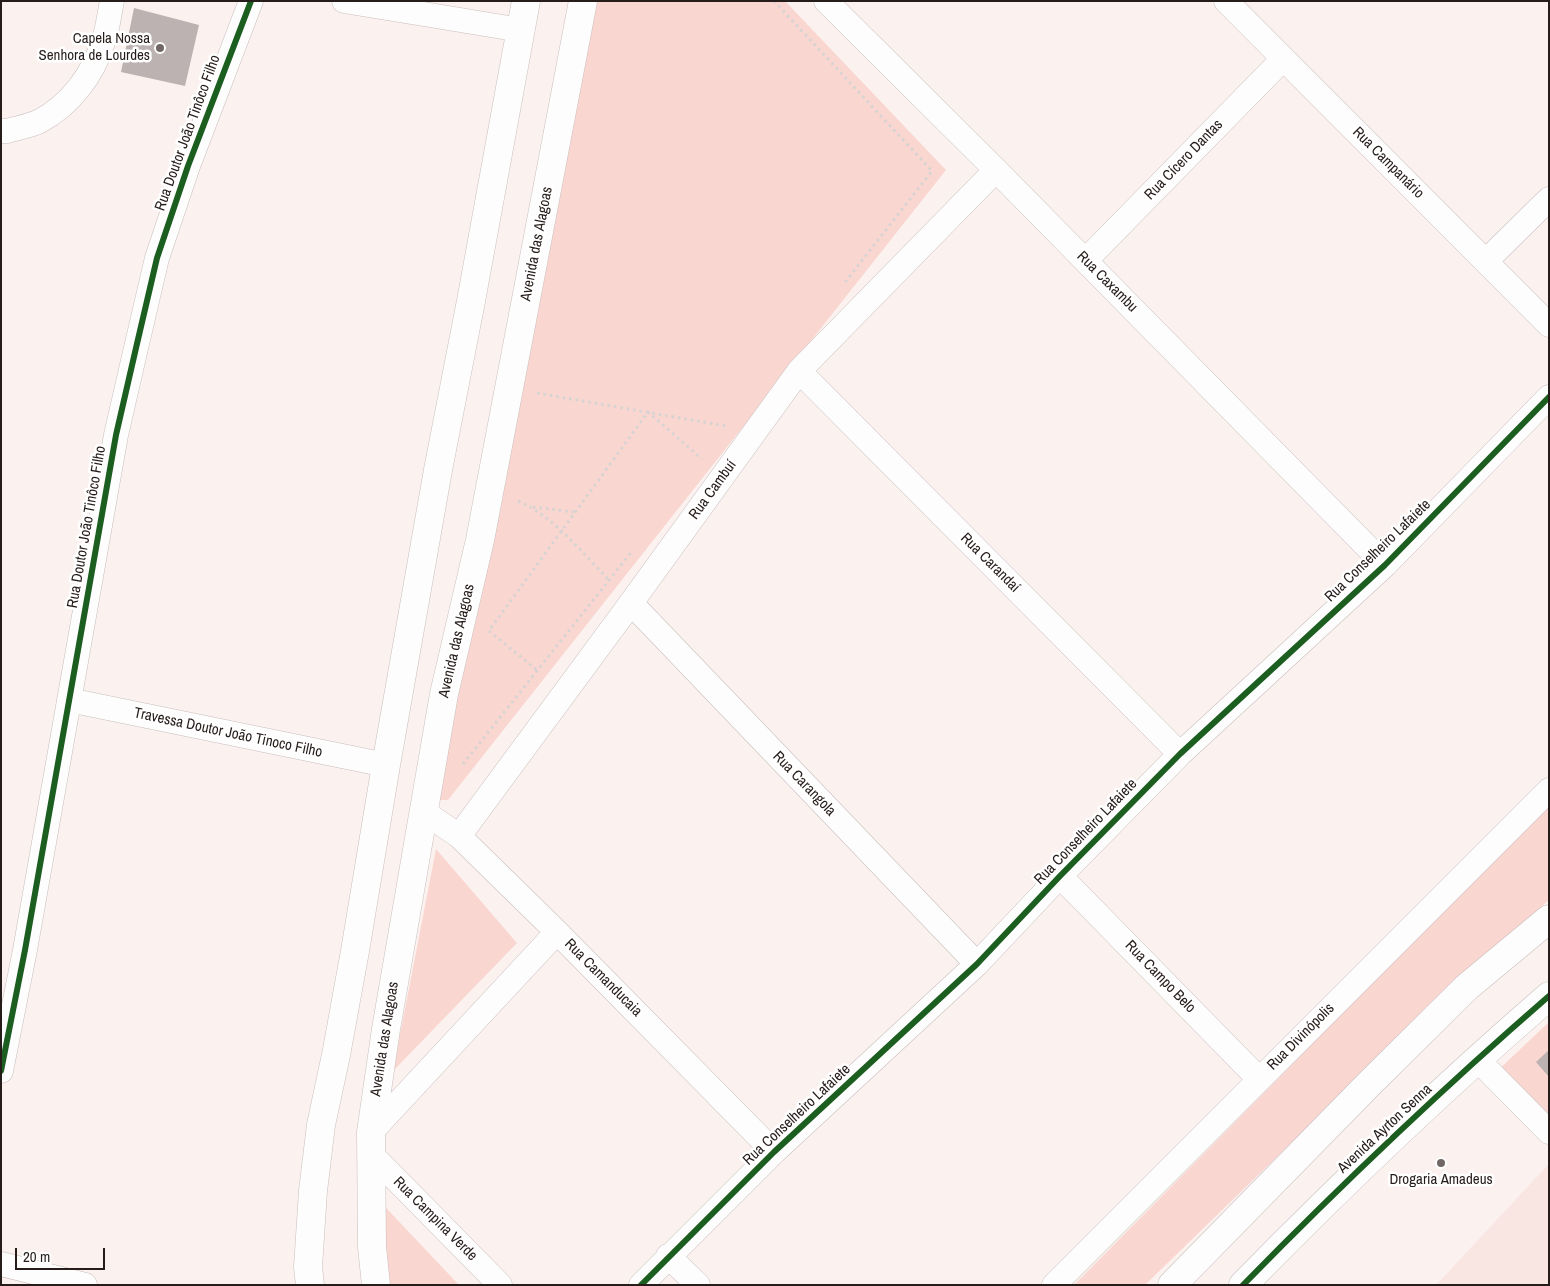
<!DOCTYPE html>
<meta charset="utf-8">
<style>
body{margin:0}
#map{position:relative;width:1550px;height:1286px;overflow:hidden;background:#fbf2f0;font-family:"Archivo Narrow",sans-serif}
canvas{display:block}
.frame{position:absolute;inset:0;border:2px solid #261d1b;pointer-events:none}
.scale{position:absolute;left:15px;top:1248px;width:90px;height:22px;box-sizing:border-box;border:2px solid #261d1b;border-top:0;padding-left:6px;font-size:15px;line-height:18px;white-space:nowrap;color:#261d1b;-webkit-text-stroke:4px #fff;paint-order:stroke}
</style>
<div id="map">
<canvas width="1550" height="1286"></canvas>
<div class="frame"></div>
<div class="scale">20 m</div>
</div>
<script>
const ctx = document.querySelector('canvas').getContext('2d');
ctx.lineJoin = 'round';
function fill(path, color) { ctx.fillStyle = color; ctx.fill(path, 'evenodd'); }
function stroke(path, color, width, dash) { ctx.strokeStyle = color; ctx.lineWidth = width; ctx.lineCap = dash ? 'butt' : 'round'; ctx.setLineDash(dash || []); ctx.stroke(path); }
function drawText(font, color, halo, rows, align = 'center') {
  ctx.font = font + ' "Archivo Narrow",sans-serif'; ctx.lineWidth = 5; ctx.setLineDash([]); ctx.textBaseline = 'middle'; ctx.strokeStyle = halo; ctx.fillStyle = color; for (const [text, x, y, turn = 0] of rows) {
    ctx.save(); ctx.translate(x, y); ctx.rotate((+turn || 0) * Math.PI / 180); ctx.textAlign = isNaN(turn) ? turn : align; if (halo) ctx.strokeText(text, 0, 0); ctx.fillText(text, 0, 0); ctx.restore();
  }
}
fill(new Path2D(`
 M1547,1166L1549,1168V1285H1436Z`), '#f9e5e1');
fill(new Path2D(`
 M589,1H785L946,170L448,800H431Z
 M1549,801V900L1427,1011L1145,1285H1074L1276,1081Z
 M436,849L517,943L393,1071Z
 M1549,1022V1119L1494,1074Z
 M372,1193L459,1285H383Z`), '#fad6d0');
fill(new Path2D(`
 M134,8L199,25L185,86L121,72Z
 M1549,1050V1077L1536,1062Z`), '#bbb2b1');
const street = new Path2D(`
 M344,1L521,30
 M826,1L996,170L1385,565
 M1226,1L1549,325
 M1,131H7C17,128 30,126 40,121C70,105 93,75 103,42C108,29 109,15 112,1
 M1086,260L1283,59
 M1486,261L1549,199
 M799,371L1180,754
 M631,603L977,964
 M69,700L386,765
 M424,812L459,836L557,932L774,1152
 M459,836L631,603L799,371L996,170
 M1060,876L1259,1079
 M1477,1059L1549,1132
 M1,1071L25,950L116,435L136,348L157,258L188,166L251,1
 M371,1132L557,932
 M370,1153L500,1285
 M668,1256L698,1285
 M1,1264L85,1285
 M641,1285L774,1152L977,964L1060,876L1180,754L1385,565L1549,397
 M1054,1285L1549,790`);
const secondary = new Path2D(`
 M310,1285L308,1267L313,1191L321,1125L336,1055L355,951L386,765L438,470L471,301L526,1
 M376,1285L372,1247L371,1132L386,1029L444,694L480,540L583,1`);
const primary = new Path2D(`
 M1172,1285L1368,1085L1467,987L1549,919
 M1243,1285C1341,1185 1443,1088 1549,996`);
stroke(street, '#c7bebc', 25);
stroke(secondary, '#c7bebc', 29);
stroke(primary, '#c7bebc', 29);
stroke(new Path2D(`
 M774,1L932,171L845,282
 M537,393L726,426
 M518,501C555,517 581,552 609,580
 M533,507L574,512
 M491,628L648,412L702,459
 M489,631L537,670
 M463,764L633,550`), '#d7d3d2', 3, [2.5, 4]);
stroke(street, '#fefdfd', 24);
stroke(secondary, '#fefdfd', 28);
stroke(primary, '#fefdfd', 28);
stroke(new Path2D(`
 M1,1071L25,950L116,435L136,348L157,258L188,166L251,1
 M641,1285L774,1152L977,964L1060,876L1180,754L1385,565L1549,397
 M1243,1285C1341,1185 1443,1088 1549,996`), '#1b5e20', 6);
for (const [x, y, r, color] of [
 [160,48,5,"#716866"],
 [1441,1163,5,"#716866"]
]) { const dot = new Path2D(); dot.arc(x, y, r, 0, 2 * Math.PI); ctx.fillStyle = color; ctx.fill(dot); stroke(dot, '#fff', 2); }
drawText('15px', '#261d1b', '#fff', [
 ["Capela Nossa",150,39],
 ["Senhora de Lourdes",150,56],
 ["Drogaria Amadeus",1441,1180,"center"]
], 'right');
drawText('15px', '#261d1b', '#fff', [
 ["Rua Doutor João Tinôco Filho",188,133,-70],
 ["Rua Cícero Dantas",1184,160,-46],
 ["Rua Campanário",1388,163,45],
 ["Avenida das Alagoas",537,244,-79],
 ["Rua Caxambu",1107,282,45],
 ["Rua Cambuí",713,490,-54],
 ["Rua Doutor João Tinôco Filho",87,527,-80],
 ["Rua Conselheiro Lafaiete",1378,551,-44],
 ["Rua Carandaí",990,563,45],
 ["Avenida das Alagoas",457,641,-77],
 ["Travessa Doutor João Tinoco Filho",228,733,12],
 ["Rua Carangola",804,784,46],
 ["Rua Conselheiro Lafaiete",1086,832,-46],
 ["Rua Campo Belo",1160,977,46],
 ["Rua Camanducaia",603,978,45],
 ["Rua Divinópolis",1301,1037,-45],
 ["Avenida das Alagoas",385,1039,-81],
 ["Rua Conselheiro Lafaiete",797,1115,-43],
 ["Avenida Ayrton Senna",1385,1129,-43],
 ["Rua Campina Verde",435,1219,45]
]);
</script>
